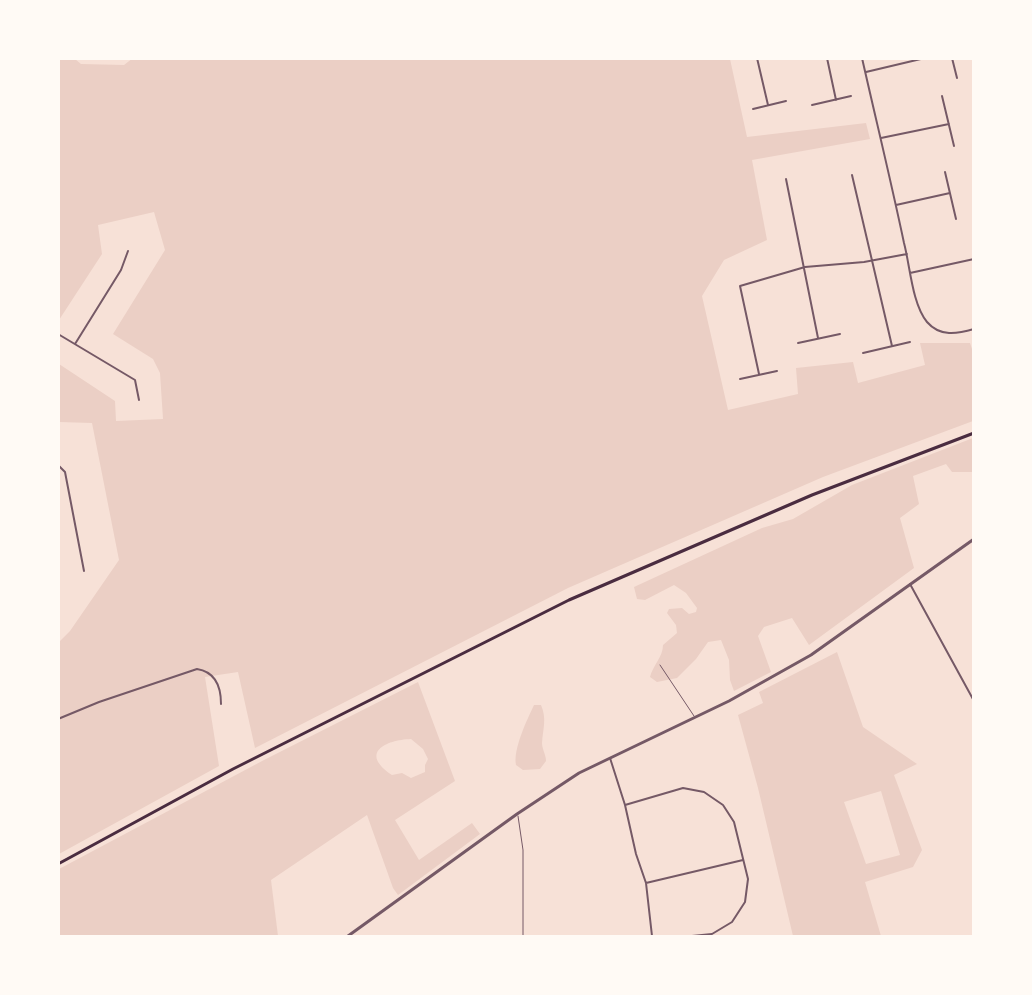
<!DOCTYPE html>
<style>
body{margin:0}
#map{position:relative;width:1032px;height:995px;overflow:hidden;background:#f7e1d7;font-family:Karla,sans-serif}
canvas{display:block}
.frame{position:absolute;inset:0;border:60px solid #fffaf5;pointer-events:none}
</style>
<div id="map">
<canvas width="1032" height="995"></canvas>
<div class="frame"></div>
</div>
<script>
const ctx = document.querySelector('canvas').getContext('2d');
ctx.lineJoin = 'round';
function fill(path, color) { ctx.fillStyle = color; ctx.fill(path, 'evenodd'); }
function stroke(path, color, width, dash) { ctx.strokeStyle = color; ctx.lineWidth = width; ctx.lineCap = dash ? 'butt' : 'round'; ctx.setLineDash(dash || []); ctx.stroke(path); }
fill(new Path2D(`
 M133,58L730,59L747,137L866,123L870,139L752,160L767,240L724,260L702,296L728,410L798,394L796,368L853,362L858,383L925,365L920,343H970L974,355L973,421L823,477L568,588L255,748L238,672L205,677L219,766L59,854V642L70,631L119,560L92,423L59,422V364L115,401L116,421L163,419L160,373L153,359L113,334L165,250L154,212L98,225L102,254L59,320V59H75L81,64L124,65Z
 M973,438V472H952L946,464L913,476L919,504L900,518L914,568L809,645L792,618L764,627L758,636L771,672L734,691L730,680L729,660L721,640L708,642L696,659L677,678L657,682L650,677C653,665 663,657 663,645L677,633L676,625L667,613L669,609L682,608L689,614L696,612L697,608L686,593L674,585L645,600L637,599L634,587L762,528L793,519L852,485Z
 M837,652L863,727L917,764L894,775L922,850L913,867L865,882L881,936H793L758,788L738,715L763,703L759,692ZM881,791L900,855L866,864L844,802Z
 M418,682L455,781L395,820L419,860L472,823L480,834L398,895L393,888L367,815L271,880L278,936H59V869L264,760ZM411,739L423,749L428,759L425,765V772L411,778L402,773L392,775C359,753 385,740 411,739Z
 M534,705H541C547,719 543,728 542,743C542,749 546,755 546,761L540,769L523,770L516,765C513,749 527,720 534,705Z`), '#ebcfc5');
stroke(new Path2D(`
 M660,665L694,716
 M518,816L523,850V936`), '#755966', 1);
stroke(new Path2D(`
 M757,58L768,105
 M827,58L836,100
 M862,58C876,120 891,181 904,243C910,265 912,304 927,322C940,337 957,334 974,329
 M952,58L957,78
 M866,72L925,58
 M942,96L954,146
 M812,105L851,96
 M753,109L786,101
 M881,138L949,124
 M945,172L956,219
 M852,175L892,346
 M786,179L818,338
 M896,205L950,193
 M910,273L974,259
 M58,334L135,380L139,400
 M798,343L840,334
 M75,344L121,270L128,251
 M863,353L910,342
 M759,374L740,286L805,267L864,262L907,254
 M740,379L777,371
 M58,465L65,472L84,571
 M910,584L974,701
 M58,719L99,702L197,669C216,672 221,687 221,704
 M610,758L625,805L636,854L646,883L652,936
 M625,805L683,788L704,792L723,805L734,822L748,879L745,902L732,922L712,934L692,936
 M646,883L743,860`), '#755966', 2);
stroke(new Path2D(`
 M348,936L517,814L579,773L729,701L811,655L974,539`), '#755966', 3);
stroke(new Path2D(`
 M58,864L233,769L569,600L812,495L974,433`), '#4a2c40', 3);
</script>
